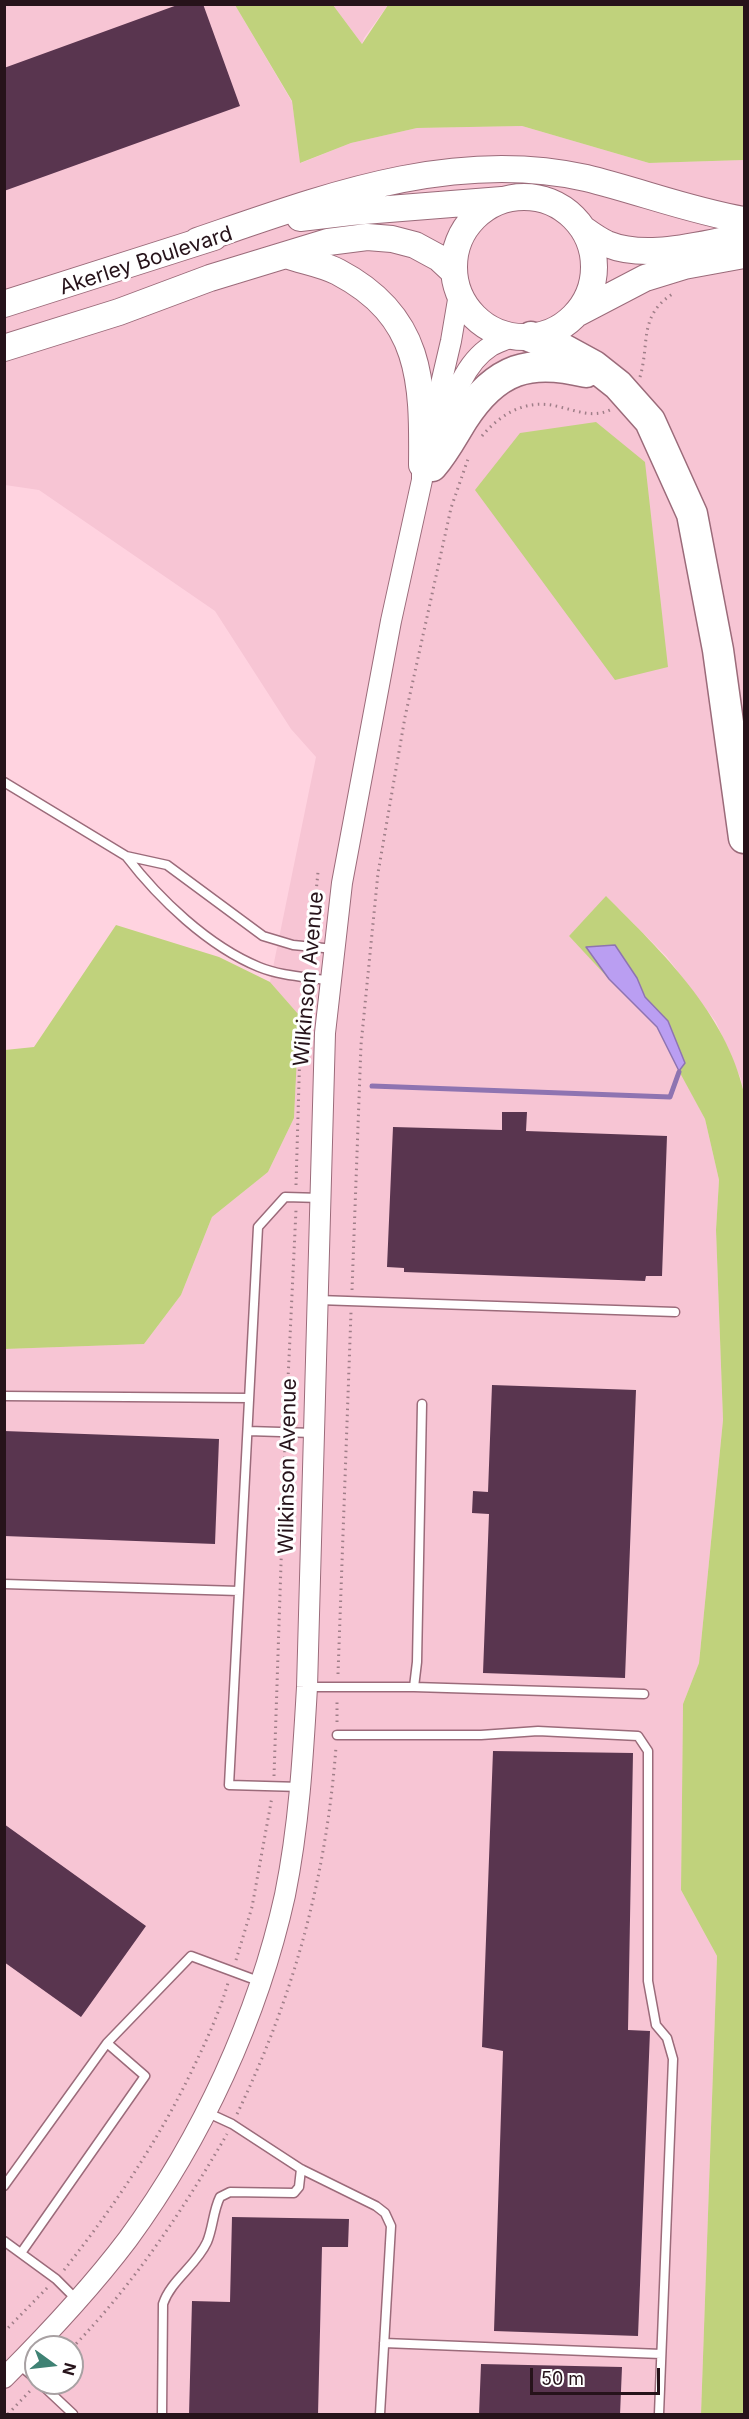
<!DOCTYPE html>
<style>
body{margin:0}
#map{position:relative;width:749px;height:2419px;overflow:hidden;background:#ffd3e0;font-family:Inter,sans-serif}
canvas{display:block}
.frame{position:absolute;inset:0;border:6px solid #26131a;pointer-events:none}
.north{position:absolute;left:24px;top:2335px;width:60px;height:60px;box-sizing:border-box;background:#fff;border:2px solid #a8a1a3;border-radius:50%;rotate:105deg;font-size:16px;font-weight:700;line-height:24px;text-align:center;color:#26131a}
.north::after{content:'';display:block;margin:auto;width:21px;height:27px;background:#3f8274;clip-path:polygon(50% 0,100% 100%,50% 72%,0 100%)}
.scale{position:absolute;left:530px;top:2368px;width:130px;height:27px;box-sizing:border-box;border:3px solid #26131a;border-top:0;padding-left:8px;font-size:18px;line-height:21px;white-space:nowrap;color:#26131a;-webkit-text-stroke:4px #fff;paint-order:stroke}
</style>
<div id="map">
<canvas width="749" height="2419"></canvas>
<div class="frame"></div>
<div class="north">N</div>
<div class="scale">50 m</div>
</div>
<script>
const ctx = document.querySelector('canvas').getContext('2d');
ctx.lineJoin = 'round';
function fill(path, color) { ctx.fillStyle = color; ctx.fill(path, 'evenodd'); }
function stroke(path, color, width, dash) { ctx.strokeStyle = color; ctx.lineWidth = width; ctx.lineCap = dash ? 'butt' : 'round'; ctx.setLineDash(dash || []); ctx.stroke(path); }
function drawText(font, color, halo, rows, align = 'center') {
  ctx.font = font + ' Inter,sans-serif'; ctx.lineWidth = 6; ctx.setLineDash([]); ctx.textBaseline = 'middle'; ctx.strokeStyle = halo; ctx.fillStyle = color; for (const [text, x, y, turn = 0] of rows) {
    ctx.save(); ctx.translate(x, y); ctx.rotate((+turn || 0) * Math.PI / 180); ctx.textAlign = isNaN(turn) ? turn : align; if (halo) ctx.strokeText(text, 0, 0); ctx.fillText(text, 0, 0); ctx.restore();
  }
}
fill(new Path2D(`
 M5,5H235L292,102L301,163L351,143L417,128L522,126L649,163L744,160V1093L741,1079L716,1022L667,957L607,897L569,936L657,1027L705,1119L719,1180L716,1230L723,1420L699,1663L683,1704L681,1890L717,1956L701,2414H5L4,1349L144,1344L181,1295L212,1217L268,1172L294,1118L299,1015L270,982L316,757L291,729L215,611L39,490L5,485ZM36,2347H72V2383H36Z
 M333,5H388L364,38L362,44Z`), '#f7c5d4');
fill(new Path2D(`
 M235,5H333L362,44L388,5H744V160L649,163L522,126L417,128L351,143L300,163L292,101Z
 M596,422L645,462L668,667L615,680L475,490L520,433Z
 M606,896C662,952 726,1013 744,1093V2414H701L717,1956L681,1890L683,1704L699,1663L723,1420L716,1230L719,1180L705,1119L679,1071L685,1063L668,1021L645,997L637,978L615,945L587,948L609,979L569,936Z
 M116,925L219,957L270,982L299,1015L294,1118L268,1172L212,1217L181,1295L144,1344L5,1349V1050L34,1047Z`), '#c0d27c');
const water = new Path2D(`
 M615,945L637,978L645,997L668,1021L685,1063L679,1071L657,1027L609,979L586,947Z`);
fill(water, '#ba9ef2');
stroke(water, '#8e74b1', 1.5);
stroke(new Path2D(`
 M372,1086L670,1097L679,1072`), '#8e74b1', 5);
fill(new Path2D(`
 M180,4H203L240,106L4,191V68Z
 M502,1112H527L526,1131L667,1136L662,1276H646L645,1281L404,1272V1268L387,1267L393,1127L502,1130Z
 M492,1385L636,1390L625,1678L483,1673L489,1514L472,1513L473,1491L488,1492Z
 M4,1431L219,1439L215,1544L4,1536Z
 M493,1751L633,1753L628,2030L650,2031L638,2336L494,2331L503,2051L482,2047Z
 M4,1824L146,1926L81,2017L4,1962Z
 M232,2217L349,2219L348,2247H322L318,2415H189L192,2301L230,2302Z
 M481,2364L622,2367L620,2415H479Z`), '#59354f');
const service = new Path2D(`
 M4,782L126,856L167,865L263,936L293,945L334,949
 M126,856C159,899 208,946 259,967C281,976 307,977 331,981
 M318,1300L675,1312
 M4,1396L249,1398
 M248,1431L313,1433
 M4,1584L239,1591
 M307,1687H414L644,1694
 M414,1687L417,1662L422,1404
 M337,1735H481L538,1731L638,1736L648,1751V1981L656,2025L667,2038L673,2059L659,2414
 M301,1787L229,1785L258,1227L285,1197L321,1198
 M206,2112L232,2124L301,2169L376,2206L385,2213L391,2226L380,2414
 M4,2186L107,2043L191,1956L261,1982
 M4,2241L56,2279L77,2300
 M21,2253L145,2076L107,2043
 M384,2343L661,2354
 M18,2364L36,2379
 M40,2383L73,2414
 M162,2414L163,2304C171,2280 196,2266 207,2242C213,2228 213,2211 220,2197L230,2192L294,2193L299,2187L301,2169`);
const tertiary = new Path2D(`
 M441,437C451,406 461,365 491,346C498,342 506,340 513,336
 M4,2378C48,2334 91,2288 128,2239C202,2138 258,2017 285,1895C299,1826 303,1757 307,1687L325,1033L342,883L391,621L422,480V465L451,341L459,294`);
const primary = new Path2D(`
 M454 267a70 70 0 1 1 140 0a70 70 0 1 1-140 0Z
 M300,218L351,212L502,200
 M583,229C590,234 598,240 607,244C649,261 701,243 744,237
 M197,241C323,198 452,148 586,178C639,191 691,211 744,220
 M286,255C303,261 323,264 338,272C422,316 423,381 422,465
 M4,304L214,237
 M578,313L645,278L684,266L744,255
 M4,348L119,312L210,278L328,242L367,237L392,239L415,245L439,258L454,272`);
const motorway = new Path2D(`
 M531,337L561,348L594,366L618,385L650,421L692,514L718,650L744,838
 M432,466C445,451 453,435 463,419C496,368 530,358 586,372`);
stroke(service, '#9b6b7a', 11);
stroke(tertiary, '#9b6b7a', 22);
stroke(primary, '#9b6b7a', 28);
stroke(motorway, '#9b6b7a', 33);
stroke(new Path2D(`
 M640,377C650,343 638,315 674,293
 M482,436C502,412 529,398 560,407C578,411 592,418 610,410
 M312,934L318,872
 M296,1185L300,1047L305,988
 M352,1290L361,1045L378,873L405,717L451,508L468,459
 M286,1422L296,1210
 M338,1674L351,1312
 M337,1722V1699
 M274,1776L285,1443
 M236,1960L252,1907L272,1797
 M237,2114C294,1995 326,1879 336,1747
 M64,2270C116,2204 161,2137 197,2060C209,2035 220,2010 228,1983
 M4,2332L47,2288
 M72,2348C134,2284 183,2210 227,2134
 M8,2414L30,2391`), '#9f7e88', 3, [1.5, 4.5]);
stroke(service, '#fff', 8);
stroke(tertiary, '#fff', 20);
stroke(primary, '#fff', 26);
stroke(motorway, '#fff', 30);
drawText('21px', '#26131a', '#fff', [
 ["Akerley Boulevard",146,261,-18],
 ["Wilkinson Avenue",309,979,-85],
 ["Wilkinson Avenue",288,1466,-89]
]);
</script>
